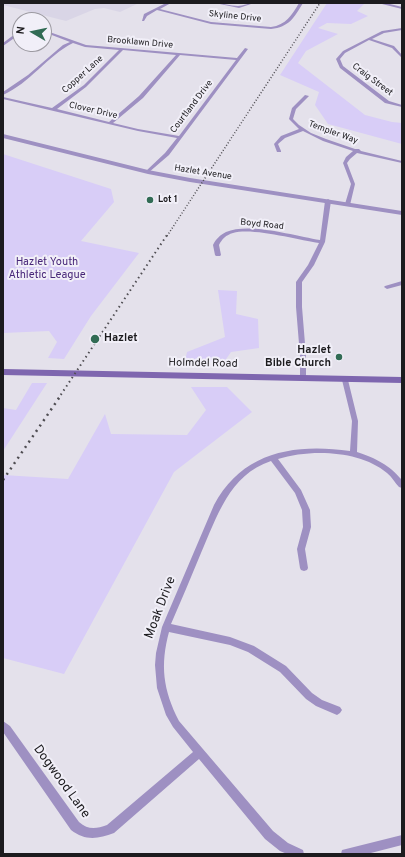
<!DOCTYPE html>
<style>
body{margin:0}
#map{position:relative;width:405px;height:857px;overflow:hidden;background:#e4e1eb;font-family:Overpass,sans-serif}
canvas{display:block}
.frame{position:absolute;inset:0;border:4px solid #1c1b1e;pointer-events:none}
.north{position:absolute;left:12px;top:12px;width:40px;height:40px;box-sizing:border-box;background:#f1eff8;border:1px solid #9c9aa1;border-radius:50%;rotate:279deg;font-size:11px;font-weight:700;line-height:16px;text-align:center;color:#1c1b1e}
.north::after{content:'';display:block;margin:auto;width:14px;height:18px;background:#316b54;clip-path:polygon(50% 0,100% 100%,50% 72%,0 100%)}
</style>
<div id="map">
<canvas width="405" height="857"></canvas>
<div class="frame"></div>
<div class="north">N</div>
</div>
<script>
const ctx = document.querySelector('canvas').getContext('2d');
ctx.lineJoin = 'round';
function fill(path, color) { ctx.fillStyle = color; ctx.fill(path, 'evenodd'); }
function stroke(path, color, width, dash) { ctx.strokeStyle = color; ctx.lineWidth = width; ctx.lineCap = dash ? 'butt' : 'round'; ctx.setLineDash(dash || []); ctx.stroke(path); }
function drawText(font, color, halo, rows, align = 'center') {
  ctx.font = font + ' Overpass,sans-serif'; ctx.lineWidth = 4; ctx.setLineDash([]); ctx.textBaseline = 'middle'; ctx.strokeStyle = halo; ctx.fillStyle = color; for (const [text, x, y, turn = 0] of rows) {
    ctx.save(); ctx.translate(x, y); ctx.rotate((+turn || 0) * Math.PI / 180); ctx.textAlign = isNaN(turn) ? turn : align; if (halo) ctx.strokeText(text, 0, 0); ctx.fillText(text, 0, 0); ctx.restore();
  }
}
fill(new Path2D(`
 M3,3H139L120,12L104,8L95,9L66,21L3,5Z`), '#d9d5e6');
fill(new Path2D(`
 M327,3H365L357,11L368,16L351,24L327,23L318,28L338,34L306,51L298,63L365,115L392,122L402,123V144L328,124L315,105L319,92L280,75Z
 M3,154L111,189L114,202L81,241L139,253L91,316L64,359L48,358L57,342L49,331L3,333Z
 M218,290L237,291L236,314L258,319L259,348L231,352L224,362L185,361L187,352L225,337Z
 M32,383H47L3,451V408L16,410Z
 M191,387H227L252,412L174,472L64,674L3,658V475L68,479L105,414L111,434L187,435L206,410Z`), '#d8cdf7');
fill(new Path2D(`
 M166,3H171L160,9L211,22L271,27C286,25 292,15 299,3H303C294,18 289,27 271,29L211,24L157,10L147,16L144,21H142L144,14Z
 M215,3C223,3 230,6 238,6C243,6 248,3 254,3L239,8Z
 M36,18H37L39,19L34,20Z
 M402,28V30L384,33L372,39L394,46L402,55V58L392,48L369,40L345,53L340,59L343,66L389,101L402,105V107L385,103L340,68L336,59L343,51L382,31Z
 M44,30L86,45L237,58L245,48L248,49L169,155L148,173H146V171L165,153L177,138L138,131L3,99V97L52,108L84,85L119,50L85,47L73,43C47,56 30,83 3,95V92L28,75L63,45L70,42L44,32ZM123,50L176,55L139,96L109,122L57,109L86,87ZM180,55L236,60L179,136L138,129L113,123L143,98Z
 M19,31H20V34L3,46V43Z
 M305,95L309,96L296,109L293,119L299,125L311,133L326,139L355,149H359L361,151L402,161V163L357,153L350,159L347,163L355,184L350,205H346L345,204L351,184L343,163L346,157L353,151L323,141L303,131L285,138L278,144L281,151V152H277L274,144L281,136L299,129L289,119L292,108Z
 M328,199L331,201L325,242L314,265L302,282V307L306,356V378L303,380L300,378V356L296,307V282L308,265L319,243C298,240 252,227 233,233C226,235 222,239 219,245L221,255L220,256H216L215,255L213,245C216,239 220,235 226,232C249,222 295,236 320,240L325,201Z
 M402,281V285L387,289L384,287L385,286Z
 M343,378H347L348,380L358,421L357,452C377,459 388,464 402,480V488L399,487C395,483 392,477 387,473C360,450 310,449 278,459L301,490L310,510L311,527L305,549L308,568L307,570L304,571L301,570L300,568L297,549L303,527L302,510L295,493L271,461C229,475 217,517 201,553C191,577 181,601 171,624L230,637L254,646L286,666L312,693L322,700L340,707L342,710L340,713L337,715L316,706L306,699L280,672L248,652L230,645L169,632C160,665 163,690 179,721L273,831L288,843L303,850L304,854H287L280,851L265,839L199,759L114,833C98,839 85,841 71,830L3,732V721L10,726L79,822C88,830 96,829 107,825L193,752L173,727L166,715L157,688L155,665L156,653L162,627L214,505C242,452 294,443 350,451L352,421L342,380Z
 M402,835V845L367,854H341L342,850Z`), '#9e90c2');
fill(new Path2D(`
 M378,3H386L402,7V9Z
 M3,134L148,170L190,178L402,211V215L190,182L148,174L3,138Z`), '#9e90c2');
fill(new Path2D(`
 M3,369L402,377V383L3,375Z`), '#7e66af');
stroke(new Path2D(`
 M167,236L320,3`), '#4f4d52', 1.5, [1, 2]);
stroke(new Path2D(`
 M58,399L167,235`), '#4f4d52', 2, [1.5, 3.5]);
stroke(new Path2D(`
 M3,480L59,398`), '#4f4d52', 2.5, [2, 4.5]);
for (const [x, y, r, color] of [
 [150,200,4,"#316b54"],
 [95,339,5,"#316b54"],
 [339,357,4,"#316b54"]
]) { const dot = new Path2D(); dot.arc(x, y, r, 0, 2 * Math.PI); ctx.fillStyle = color; ctx.fill(dot); stroke(dot, '#f1eff8', 1.5); }
drawText('9px', '#1c1b1e', '#f1eff8', [
 ["Skyline Drive",235,17,6],
 ["Brooklawn Drive",140,43,5],
 ["Copper Lane",83,75,-42],
 ["Craig Street",372,80,37],
 ["Courtland Drive",192,107,-53],
 ["Clover Drive",93,111,13],
 ["Templer Way",333,133,20],
 ["Hazlet Avenue",203,173,9],
 ["Boyd Road",262,225,6]
]);
drawText('bold 9px', '#1c1b1e', '#f1eff8', [
 ["Lot 1",158,200]
], 'left');
drawText('11px', '#482779', '#f1eff8', [
 ["Hazlet Youth",47,263],
 ["Athletic League",47,276]
]);
drawText('bold 11px', '#1c1b1e', '#f1eff8', [
 ["Hazlet",104,339],
 ["Hazlet",331,351,"right"],
 ["Bible Church",331,364,"right"]
], 'left');
drawText('11px', '#1c1b1e', '#f1eff8', [
 ["Holmdel Road",203,364,1]
]);
drawText('13px', '#1c1b1e', '#f1eff8', [
 ["Moak Drive",161,608,-69],
 ["Dogwood Lane",61,782,54]
]);
</script>
